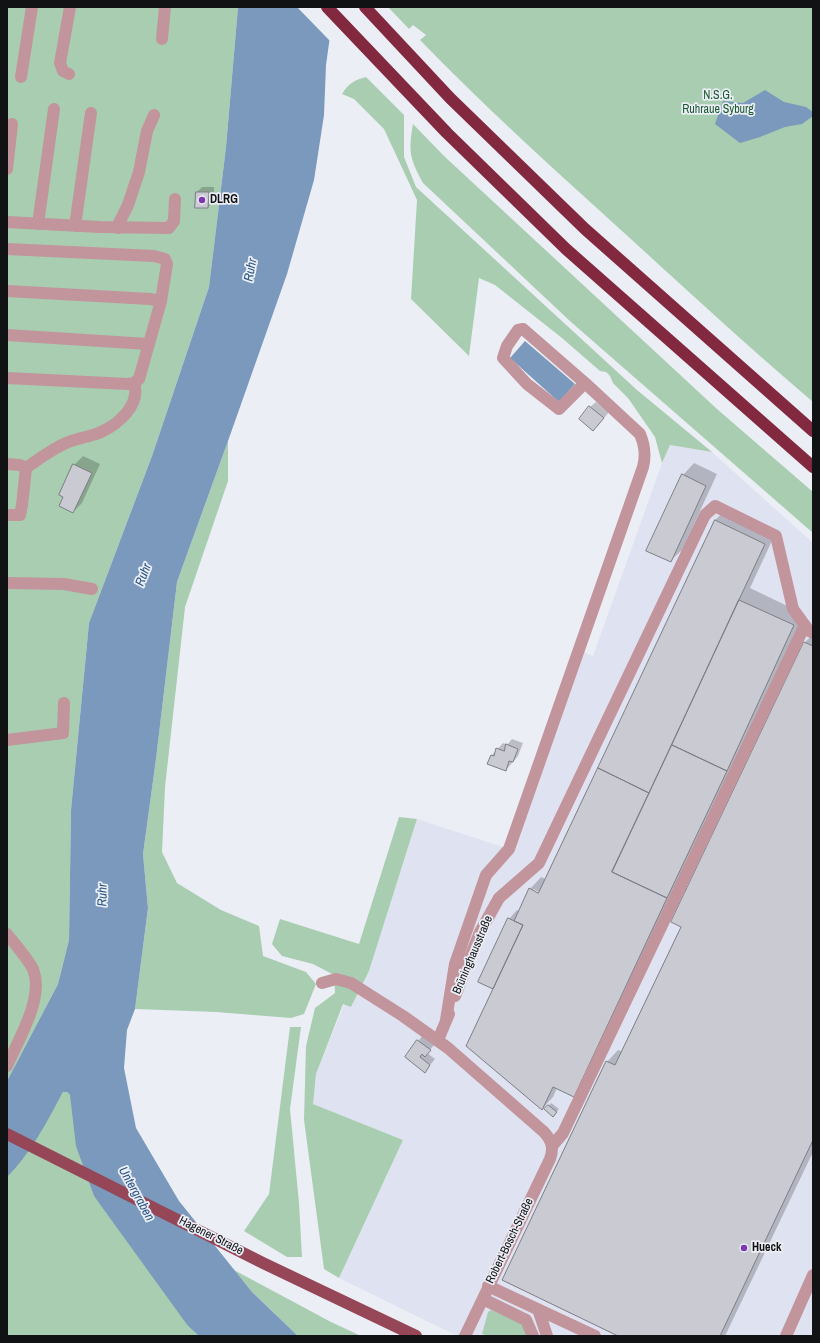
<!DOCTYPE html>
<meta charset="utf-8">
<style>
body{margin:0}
#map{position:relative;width:820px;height:1343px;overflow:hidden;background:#eceef5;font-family:"Archivo Narrow",sans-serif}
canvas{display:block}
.frame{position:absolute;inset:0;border:8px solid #111214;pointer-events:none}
</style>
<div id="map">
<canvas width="820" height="1343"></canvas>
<div class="frame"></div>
</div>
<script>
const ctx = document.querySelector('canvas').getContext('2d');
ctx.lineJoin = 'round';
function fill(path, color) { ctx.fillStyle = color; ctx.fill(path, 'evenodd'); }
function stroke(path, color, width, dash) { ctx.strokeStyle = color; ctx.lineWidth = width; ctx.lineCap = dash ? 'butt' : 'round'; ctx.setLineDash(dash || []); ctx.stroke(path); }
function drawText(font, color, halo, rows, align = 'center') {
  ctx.font = font + ' "Archivo Narrow",sans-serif'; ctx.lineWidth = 3.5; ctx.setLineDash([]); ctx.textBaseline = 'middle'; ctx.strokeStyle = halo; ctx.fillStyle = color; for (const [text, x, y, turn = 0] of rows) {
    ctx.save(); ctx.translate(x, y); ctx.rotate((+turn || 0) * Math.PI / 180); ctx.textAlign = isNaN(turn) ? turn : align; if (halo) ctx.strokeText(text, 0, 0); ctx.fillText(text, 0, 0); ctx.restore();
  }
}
fill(new Path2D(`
 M670,445L712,452L813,543V1336H457L339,1278L403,1140L312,1104L316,1074L344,1004L351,1007L369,971L417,819L509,849L579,650L593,656L662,463Z`), '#dfe3f1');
fill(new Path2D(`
 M7,7H238L226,147L209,287L152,456L89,623L71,810L69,940L58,984L7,1081Z
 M388,7H813V402C744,343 678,282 611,221C546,162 481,103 420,40L426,35L413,25L409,29Z
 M366,77L404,115V157L416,187L637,390L712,452L670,445L662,463L655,437L628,398L613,383L610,376L606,372L600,371L562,338L495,285L479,278L469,356L411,299L417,200L384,129L354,99L342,94C348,84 354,80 366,77Z
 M413,124L444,156L717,409L813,492V533L571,322L423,183C410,159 408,152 413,124Z
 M228,441V481L185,607L165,787L162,852L177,883L221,910L259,926L263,956L306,972L316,984L304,1014L291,1018L216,1012L135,1009L148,908L143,854L156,759L177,582Z
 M399,817L417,819L369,971L351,1007L343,1004L316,1074L313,1104L403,1140L339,1278L324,1269L304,1120L306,1046L315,1008L335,993L334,975L313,964L282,956L272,944L280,919L359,944Z
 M290,1027H301L290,1109L299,1203L302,1257H287L244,1231L269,1194Z
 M63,1092H67L70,1095L188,1326L199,1336H7V1151L23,1158L40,1133Z
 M234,1270L331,1322L361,1336H298L252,1292Z
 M491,1310L521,1323L528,1336H486V1335L482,1334L488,1312Z`), '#a9cdb1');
fill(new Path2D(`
 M238,7H334L326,65L324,115L314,180L287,274L228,441L177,582L156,759L143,854L148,908L135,1009L127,1030L124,1068L136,1128L179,1201L252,1292L298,1336H199L188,1326L94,1196L76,1146L70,1095L67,1092H63C47,1122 31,1153 7,1177V1081L58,984L69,940L71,810L89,623L152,456L209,287L226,147Z
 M765,90L784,102L806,107L813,112V116L802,124L785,127L760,137L740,143L715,124L723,101L743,103Z
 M525,341L575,384L559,402L510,358Z`), '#7a99bc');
fill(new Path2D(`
 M297,7H336L331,42Z`), '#eceef5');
fill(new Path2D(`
 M202,187H214V201L208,207L197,192Z
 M596,402L609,412L599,424L590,407Z
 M83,456L100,464L82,503L73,512L74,465Z
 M694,463L717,474L682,550L670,561L683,475Z
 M727,509L776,532L750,588L804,614L586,1084L557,1088L553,1097L542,1109L496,985L509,919L517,910L519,911L530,889L541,877L546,879L715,520ZM533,889L543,894L542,896L533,891Z
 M813,635V1152L725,1336H621L607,1062L618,1050L623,1052L682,926L672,921L805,642Z
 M512,739L523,743L518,756L506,770L491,756L503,743L507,745Z
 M423,1035L435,1044L427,1053L435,1059L425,1071L406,1057Z
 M551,1103L559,1109L553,1115L546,1109Z`), '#0003');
const building = new Path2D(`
 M196,192H209L208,208H195Z
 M589,406L604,418L593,431L579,419Z
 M73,464L92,473L73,513L59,506L63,497L59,495Z
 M682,474L706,486L671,562L646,551Z
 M715,520L765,544L649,793L598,768Z
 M739,600L794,625L727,771L672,745Z
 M804,642L813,646V1140L720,1336H618L502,1280L606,1061L615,1065L681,927L671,922Z
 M506,744L518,749L513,762L509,761L506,771L487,764L491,755L494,756L496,748L504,751Z
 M672,745L727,771L667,898L612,872Z
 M598,768L649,793L612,872L667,898L574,1097L553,1087L542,1110L466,1046L523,925L514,921L529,888L538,893Z
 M508,918L523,925L493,989L478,982Z
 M417,1040L431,1050L425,1057L422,1054L420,1057L430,1065L425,1073L405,1057Z
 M548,1105L557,1112L553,1117L544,1109Z`);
fill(building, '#cacbd2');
stroke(building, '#7d7e85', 1);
stroke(new Path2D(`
 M162,39L165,7
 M69,74L63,71L60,63L70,7
 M21,77L32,7
 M7,169L12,124
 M7,222L100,227L169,228L174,221L175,199
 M38,224L54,109
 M75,226L91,113
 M118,228L119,223L128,205L139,172L147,131L154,115
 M7,249L154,256L165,259L167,264L161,301L139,379L134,383L128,384L7,378
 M7,291L150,299L161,301
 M7,335L148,344
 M7,464L20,465L26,468L22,505L20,515H7
 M26,468C39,459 52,449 66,443C77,438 90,437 101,432C119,424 141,404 134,383
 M7,583L64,584L92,589
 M7,740L63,733L64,703
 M7,934C13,942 32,963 34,972C43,1000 18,1040 7,1066
 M322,983L336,979L351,983L403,1016L448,1048L544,1132C552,1141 554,1148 550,1159L465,1336
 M455,996L480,932L499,898L539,863L705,515L715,506L776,536L793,609L809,631L813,633
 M446,1020L455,964L486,875L509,849L643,467C646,455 645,446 640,434L585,383L559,409L527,384L503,358L507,346L518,330L523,329L585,383
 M438,1040L449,1014
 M552,1146L563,1133L805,625
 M488,1286L595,1336
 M483,1299L526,1320L533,1336
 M538,1309L547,1336
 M786,1336L813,1275`), '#c2949b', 12);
stroke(new Path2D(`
 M7,1134L263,1263L416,1336`), '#954757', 12);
stroke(new Path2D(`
 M327,7L447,133L566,249L813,467
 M365,7L450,98L585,229L813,431`), '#82293f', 12);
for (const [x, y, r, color] of [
 [202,200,4,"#7c38ac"],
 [744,1248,4,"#7c38ac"]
]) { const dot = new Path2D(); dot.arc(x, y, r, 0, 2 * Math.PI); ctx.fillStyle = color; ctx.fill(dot); stroke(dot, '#eceef5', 1.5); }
drawText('12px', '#195931', '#eceef5', [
 ["N.S.G.",718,96],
 ["Ruhraue Syburg",718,110]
]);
drawText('bold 12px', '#111214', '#eceef5', [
 ["DLRG",210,200],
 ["Hueck",752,1248]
], 'left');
drawText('12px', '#111214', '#eceef5', [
 ["Brüninghausstraße",473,955,-67],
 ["Hagener Straße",211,1236,27],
 ["Robert-Bosch-Straße",510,1241,-64]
]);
drawText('italic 13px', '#285585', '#eceef5', [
 ["Ruhr",251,270,-79],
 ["Ruhr",144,575,-69],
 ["Ruhr",103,895,-89],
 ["Untergraben",136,1194,61]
]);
</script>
